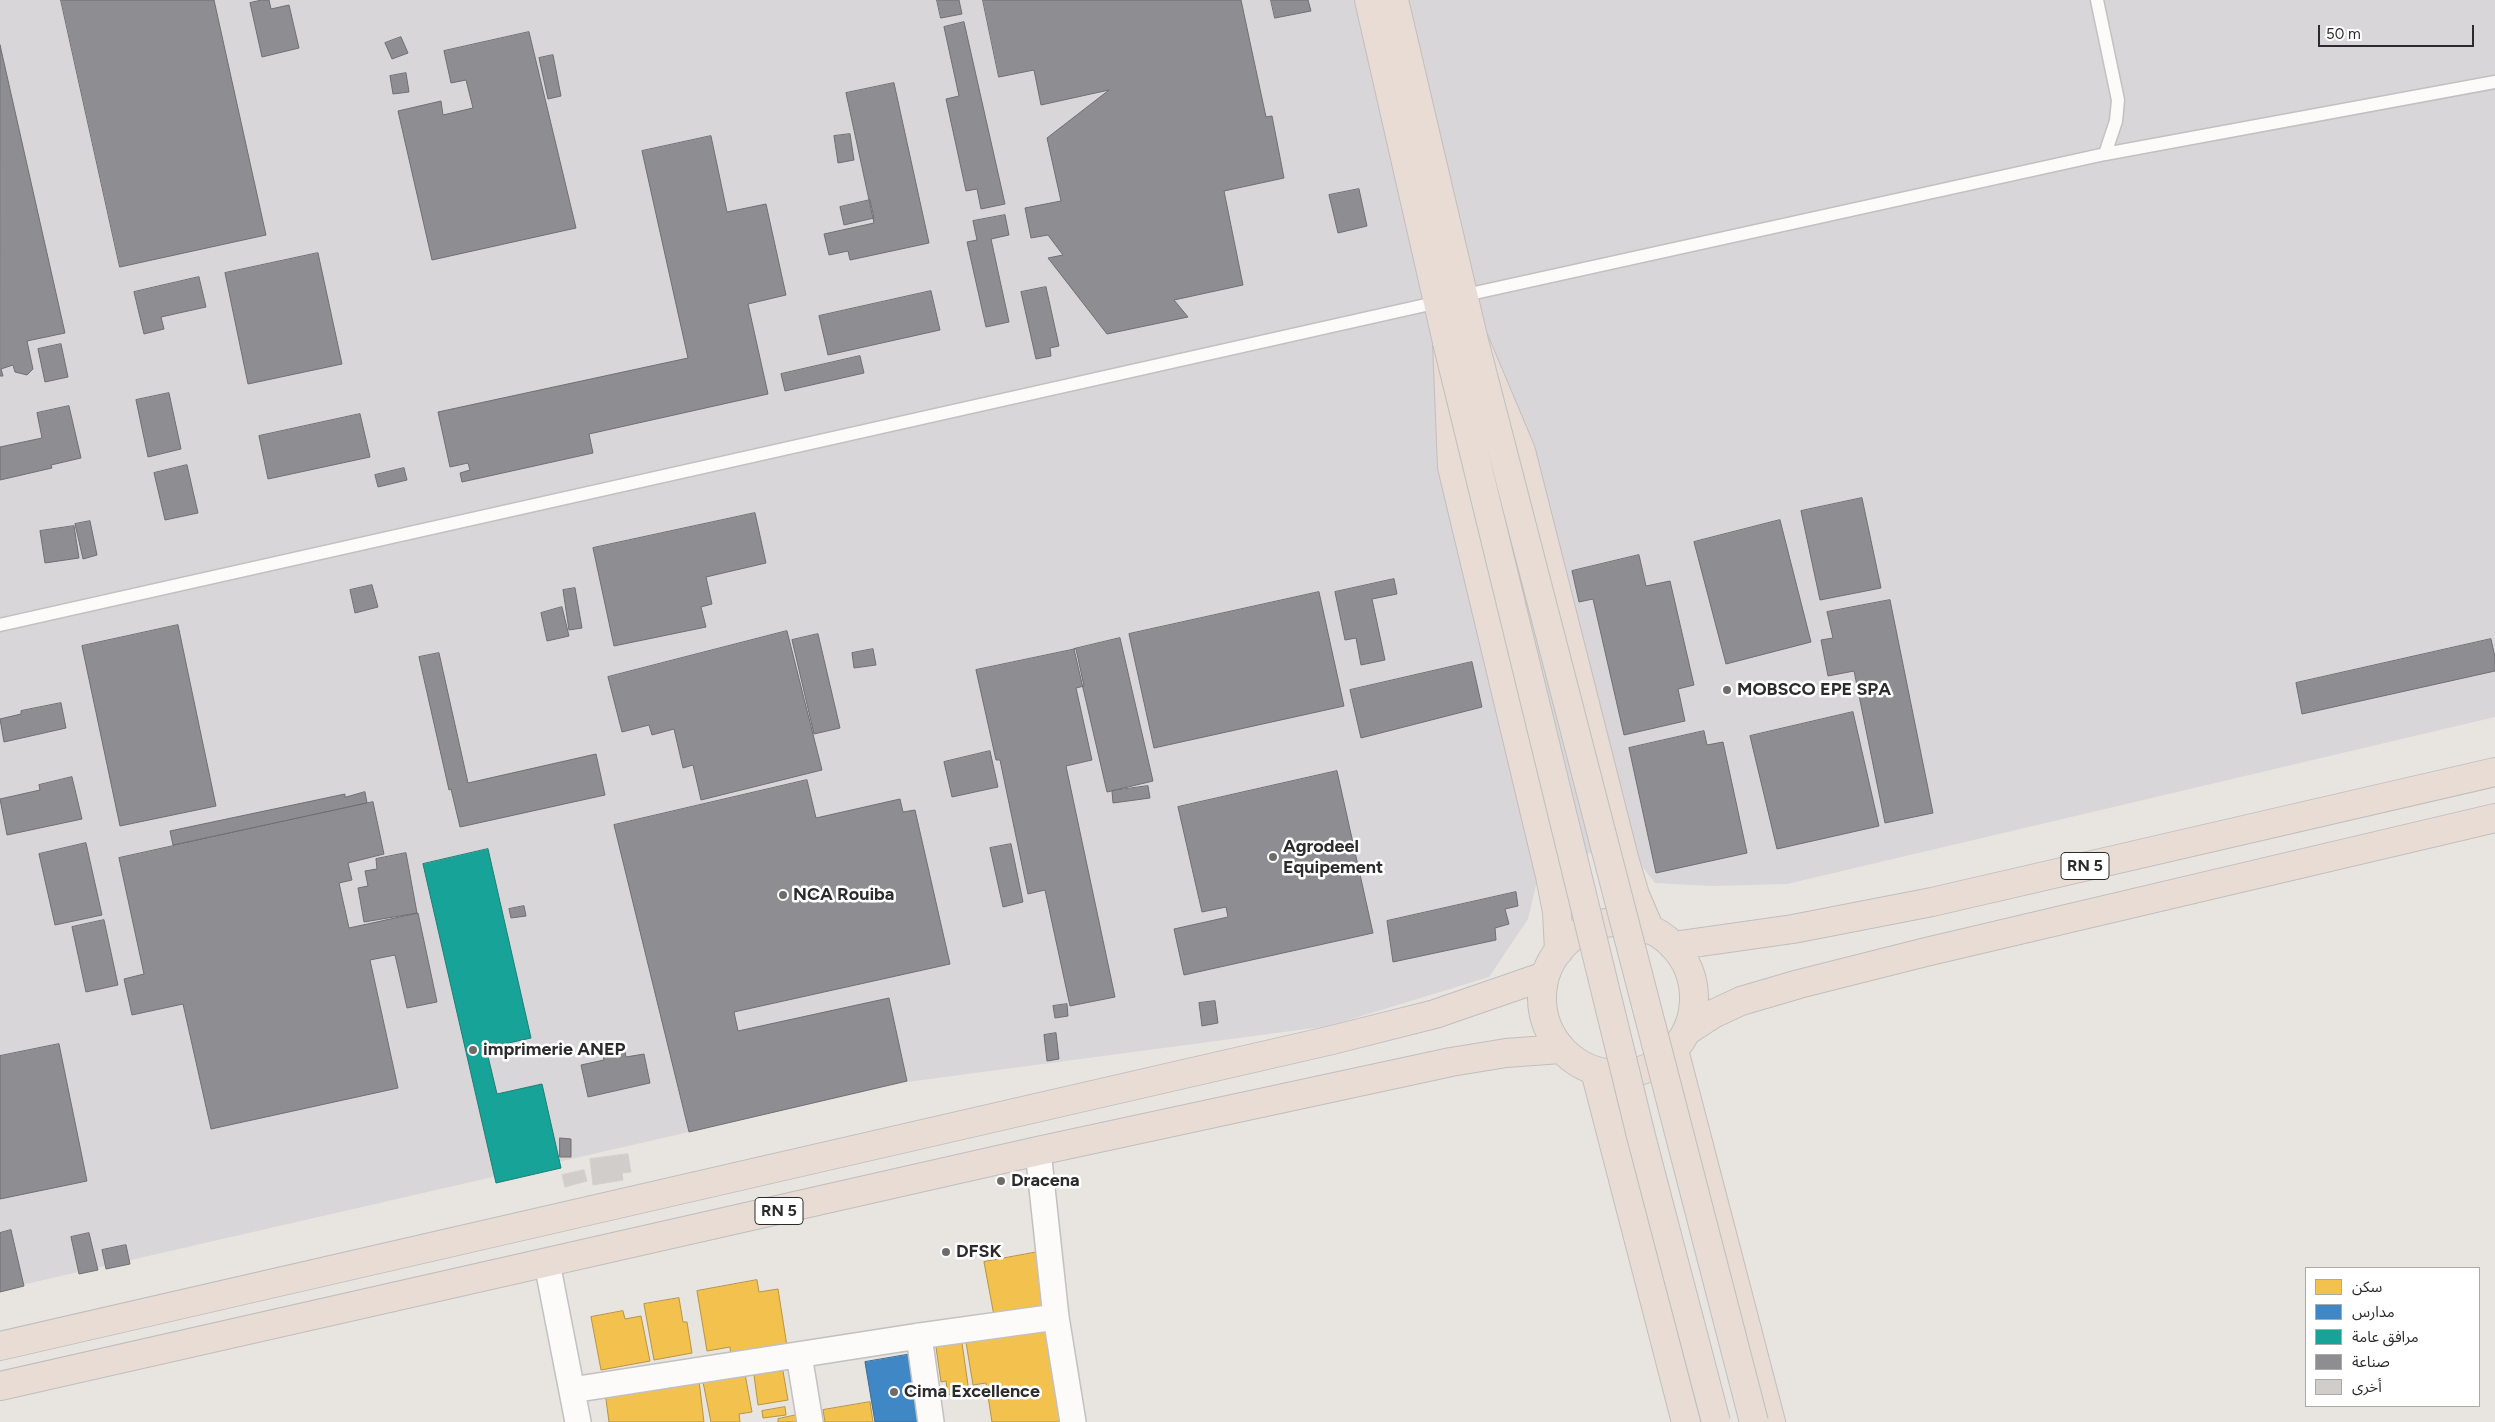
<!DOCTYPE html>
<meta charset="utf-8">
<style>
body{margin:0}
#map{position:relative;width:2495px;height:1422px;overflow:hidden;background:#e8e4e0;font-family:Figtree,"Noto Sans Arabic",sans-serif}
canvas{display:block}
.legend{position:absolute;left:2305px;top:1267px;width:175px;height:140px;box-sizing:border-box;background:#fff;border:1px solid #aaa;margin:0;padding:6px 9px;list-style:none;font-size:15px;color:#2b2b2b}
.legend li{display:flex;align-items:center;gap:10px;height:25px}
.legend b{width:25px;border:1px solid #aaa}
.scale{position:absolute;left:2318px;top:25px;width:156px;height:22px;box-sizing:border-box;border:2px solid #2b2b2b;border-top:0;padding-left:6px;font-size:15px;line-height:18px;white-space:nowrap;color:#2b2b2b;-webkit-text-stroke:4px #fff;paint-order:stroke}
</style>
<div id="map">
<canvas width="2495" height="1422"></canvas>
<ul class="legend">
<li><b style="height:14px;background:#f2c14e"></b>سكن</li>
<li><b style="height:14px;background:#3f88c5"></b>مدارس</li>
<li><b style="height:14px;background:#17a398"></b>مرافق عامة</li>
<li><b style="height:14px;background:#8d8d92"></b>صناعة</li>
<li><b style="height:14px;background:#d0cdca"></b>أخرى</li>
</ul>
<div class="scale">50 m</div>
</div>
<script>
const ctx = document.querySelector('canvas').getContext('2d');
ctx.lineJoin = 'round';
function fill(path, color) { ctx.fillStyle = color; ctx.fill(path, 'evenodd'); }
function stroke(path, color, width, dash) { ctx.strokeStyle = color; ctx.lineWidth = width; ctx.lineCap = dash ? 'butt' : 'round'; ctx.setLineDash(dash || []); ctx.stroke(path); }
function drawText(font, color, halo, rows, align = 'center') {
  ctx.font = font + ' Figtree,sans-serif'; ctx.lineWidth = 5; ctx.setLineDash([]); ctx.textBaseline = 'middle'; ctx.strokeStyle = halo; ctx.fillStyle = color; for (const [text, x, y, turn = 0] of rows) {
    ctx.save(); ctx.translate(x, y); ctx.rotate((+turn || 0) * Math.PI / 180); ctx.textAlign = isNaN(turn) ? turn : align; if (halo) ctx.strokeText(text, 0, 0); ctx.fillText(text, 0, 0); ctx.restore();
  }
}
fill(new Path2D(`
 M0,0H2495V717L1787,884L1712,886L1655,883L1641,865L1635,843L1541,864L1528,919L1489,977L1329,1026L907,1082L0,1290Z`), '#d8d6d8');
const homes = new Path2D(`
 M1038,1252L1049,1312L995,1321L984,1262Z
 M757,1280L759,1292L778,1289L787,1346L731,1356L730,1347L707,1351L697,1291Z
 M679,1298L683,1322H687L692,1353L654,1360L644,1304Z
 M623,1311L625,1319L641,1316L650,1361L601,1370L591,1317Z
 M1050,1323L1065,1422H992L986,1383L973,1385L965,1336Z
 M962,1343L969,1392L948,1395L946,1381L941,1382L936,1347Z
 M783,1371L788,1400L758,1405L754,1375Z
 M745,1374L752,1412L739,1414L740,1422H711L703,1382Z
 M699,1381L704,1422H609L605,1392Z
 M870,1402L873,1422H825L823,1410Z
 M785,1407L786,1415L763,1418L762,1411Z
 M797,1415L798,1422H778V1419Z`);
fill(homes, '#f2c14e');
stroke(homes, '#b69444', 1);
const schools = new Path2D(`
 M912,1354L923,1422H875L865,1362Z`);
fill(schools, '#3f88c5');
stroke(schools, '#396c97', 1);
const public = new Path2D(`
 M488,849L531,1038L486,1048L497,1094L542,1084L561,1168L496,1183L423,864Z`);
fill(public, '#17a398');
stroke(public, '#1d7f77', 1);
const industry = new Path2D(`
 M61,0H214L266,235L120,267Z
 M262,0H269L271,9L289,5L299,48L262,57L250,3Z
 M937,0H959L962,14L941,18Z
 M983,0H1241L1266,117L1272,116L1284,178L1224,191L1243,285L1174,300L1188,317L1107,334L1048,258L1063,255L1048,235L1031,238L1025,208L1061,201L1047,138L1109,90L1041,105L1034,70L999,77Z
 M1271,0H1308L1311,11L1275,18Z
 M964,22L1005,204L981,209L977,189L966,191L946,99L959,96L944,27Z
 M529,32L576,228L432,260L398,111L441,101L443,115L473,108L466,80L451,83L444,51Z
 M401,37L408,53L392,59L385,43Z
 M0,45L65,333L27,341L33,369L27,375L15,372L13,365L1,369L3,376H0Z
 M553,55L561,96L548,99L539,58Z
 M406,73L409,92L393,94L390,76Z
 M894,83L929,243L850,260L848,251L829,255L824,234L874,223L846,93Z
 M850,134L854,160L838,163L834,136Z
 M711,136L727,212L766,204L786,295L748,304L768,394L589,434L593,453L462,482L460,473L470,470L468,463L450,467L438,412L688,358L642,151Z
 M1359,189L1367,226L1338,233L1329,195Z
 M870,200L874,218L844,225L840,207Z
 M1005,215L1009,235L991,239L1009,322L986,327L967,242L977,240L973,221Z
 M318,253L342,364L248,384L225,273Z
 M199,277L206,307L161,317L164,329L144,334L134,292Z
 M1046,287L1059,346L1050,348L1051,356L1036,359L1021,292Z
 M931,291L940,330L828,355L819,316Z
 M61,344L68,377L45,382L38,349Z
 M860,356L864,373L785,391L781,374Z
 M169,393L181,449L148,457L136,400Z
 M69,406L81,458L51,465L52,468L0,480V447L42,438L37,413Z
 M360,414L370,457L268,479L259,436Z
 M187,465L198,513L165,520L154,473Z
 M404,468L407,480L378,487L375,475Z
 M1862,498L1881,588L1820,600L1801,511Z
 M755,513L766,563L706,577L712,604L701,607L706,627L614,646L593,548Z
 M1780,520L1811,642L1726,664L1694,542Z
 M90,521L97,555L83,559L75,524Z
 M74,526L79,558L45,563L40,531Z
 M1639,555L1646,586L1670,581L1694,685L1678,689L1685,721L1624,735L1593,599L1579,602L1572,571Z
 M1394,579L1397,594L1372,599L1385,660L1361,665L1356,638L1345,640L1335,592Z
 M372,585L378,607L355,613L350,590Z
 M575,588L582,628L569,630L563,590Z
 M1319,592L1344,706L1154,748L1129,634Z
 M1890,600L1933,813L1885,823L1854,671L1828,676L1821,640L1833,638L1827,612Z
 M562,607L569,636L547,641L541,613Z
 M178,625L216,806L120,826L82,646Z
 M787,631L822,770L701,800L693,765L683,768L674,729L652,735L649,725L622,732L608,677Z
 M818,634L840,728L814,734L792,640Z
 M1120,638L1153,781L1107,792L1074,649Z
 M2491,639L2495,657V671L2302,714L2296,683Z
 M873,649L876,665L854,668L852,653Z
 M1076,649L1084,686L1076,688L1092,760L1066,766L1115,997L1070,1006L1045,890L1028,894L1000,760H996L976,670Z
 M439,653L468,783L596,754L605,795L460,827L451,789L449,790L419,657Z
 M1472,662L1482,707L1361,738L1350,690Z
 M61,703L66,728L4,742L0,719L21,714V711Z
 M1853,712L1879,826L1777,849L1750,736Z
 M1704,731L1707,745L1723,742L1747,853L1656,873L1629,748Z
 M990,751L998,787L952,797L944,762Z
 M1337,771L1373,933L1184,975L1174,929L1228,917L1226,907L1202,912L1178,807Z
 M72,777L82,819L7,835L0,799L40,790L39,785Z
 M807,780L816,818L900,799L903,812L915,810L950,964L734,1012L738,1031L889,998L907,1081L689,1132L614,825Z
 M1148,786L1150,798L1113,803L1112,791Z
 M365,792L367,803L173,845L170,831L345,794V797Z
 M373,802L384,854L348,863L352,880L339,883L349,928L418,913L437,1002L407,1008L395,955L370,960L398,1088L211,1129L183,1004L132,1015L124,979L144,974L119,858Z
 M86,843L102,915L55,925L39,854Z
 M1011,844L1023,902L1003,907L990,848Z
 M406,853L417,913L364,922L358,888L368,886L365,871L377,869L376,859Z
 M1516,892L1518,906L1505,909L1509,924L1495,928L1496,940L1393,962L1387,921Z
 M524,906L526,916L511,918L509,909Z
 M104,920L118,985L86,992L72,927Z
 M1215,1001L1218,1023L1202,1026L1199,1003Z
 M1067,1004L1068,1016L1055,1018L1053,1006Z
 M1056,1033L1059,1059L1047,1061L1044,1035Z
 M59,1044L87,1181L0,1199V1056Z
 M624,1047L626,1057L644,1054L650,1083L588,1097L581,1065L604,1060L602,1052Z
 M560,1138L571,1139V1157H560Z
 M11,1230L24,1286L0,1292V1233Z
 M89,1233L98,1270L79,1274L71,1237Z
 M126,1245L130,1264L106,1269L102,1250Z`);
fill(industry, '#8d8d92');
stroke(industry, '#707073', 1);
const building = new Path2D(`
 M628,1154L631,1172L622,1173L623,1180L593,1185L590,1159Z
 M584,1170L587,1181L565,1187L562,1175Z`);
fill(building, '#d0cdca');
stroke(building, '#d3d0cc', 1);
const lane = new Path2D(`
 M2105,154L2495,82
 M1461,296L2105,154L2116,121L2118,100L2097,0
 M0,625L1439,302`);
const street = new Path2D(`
 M1038,1151L1056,1317L1073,1422
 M547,1263L578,1422
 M919,1336L931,1422
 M799,1355L810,1422
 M572,1390L919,1336L1056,1317`);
const highway = new Path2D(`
 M1369,0L1447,342L1452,467L1550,876L1557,912L1559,951
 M1394,0L1473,337L1521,451L1624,858L1635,895L1650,930
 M1542 998a76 76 0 1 1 152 0a76 76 0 1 1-152 0Z
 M1673,946L1793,929L1932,902L2495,772
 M1687,1031L1713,1014L1741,1001L1799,984L1926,952L2495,818
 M1674,1050L1771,1422
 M1595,1071L1686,1422
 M0,1346L1332,1040L1435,1014L1545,976
 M0,1386L1038,1151L1451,1062L1506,1053L1561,1049`);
stroke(lane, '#c2c1c1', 15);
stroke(street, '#c2c1c1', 28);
stroke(highway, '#c0bfbe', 30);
stroke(lane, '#fcfbfa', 12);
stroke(street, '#fcfbfa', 25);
stroke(highway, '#e8dcd4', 28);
const highwayBridge = new Path2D(`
 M1473,337L1754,1422
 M1447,342L1641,1136L1716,1422`);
stroke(highwayBridge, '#c0bfbe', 30, []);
stroke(highwayBridge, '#e8dcd4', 28);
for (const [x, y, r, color] of [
 [1727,690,5,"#6d6c6a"],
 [1273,857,5,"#6d6c6a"],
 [783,895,5,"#6d6c6a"],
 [473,1050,5,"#6d6c6a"],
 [1001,1181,5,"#6d6c6a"],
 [946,1252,5,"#6d6c6a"],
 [894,1392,5,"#6d6c6a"]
]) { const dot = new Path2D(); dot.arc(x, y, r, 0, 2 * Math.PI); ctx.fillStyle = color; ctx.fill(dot); stroke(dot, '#fff', 2); }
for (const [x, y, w] of [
 [2085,866,48],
 [779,1211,48]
]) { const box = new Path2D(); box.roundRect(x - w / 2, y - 13.5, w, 27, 4); ctx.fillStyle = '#fff'; ctx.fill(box); stroke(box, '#2b2b2b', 1); }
drawText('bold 16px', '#2b2b2b', null, [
 ["RN 5",2085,866],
 ["RN 5",779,1211]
]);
drawText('bold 18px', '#2b2b2b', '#fff', [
 ["MOBSCO EPE SPA",1737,690],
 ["Agrodeel",1283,847],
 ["Equipement",1283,868],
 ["NCA Rouiba",793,895],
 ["imprimerie ANEP",483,1050],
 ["Dracena",1011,1181],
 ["DFSK",956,1252],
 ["Cima Excellence",904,1392]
], 'left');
</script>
